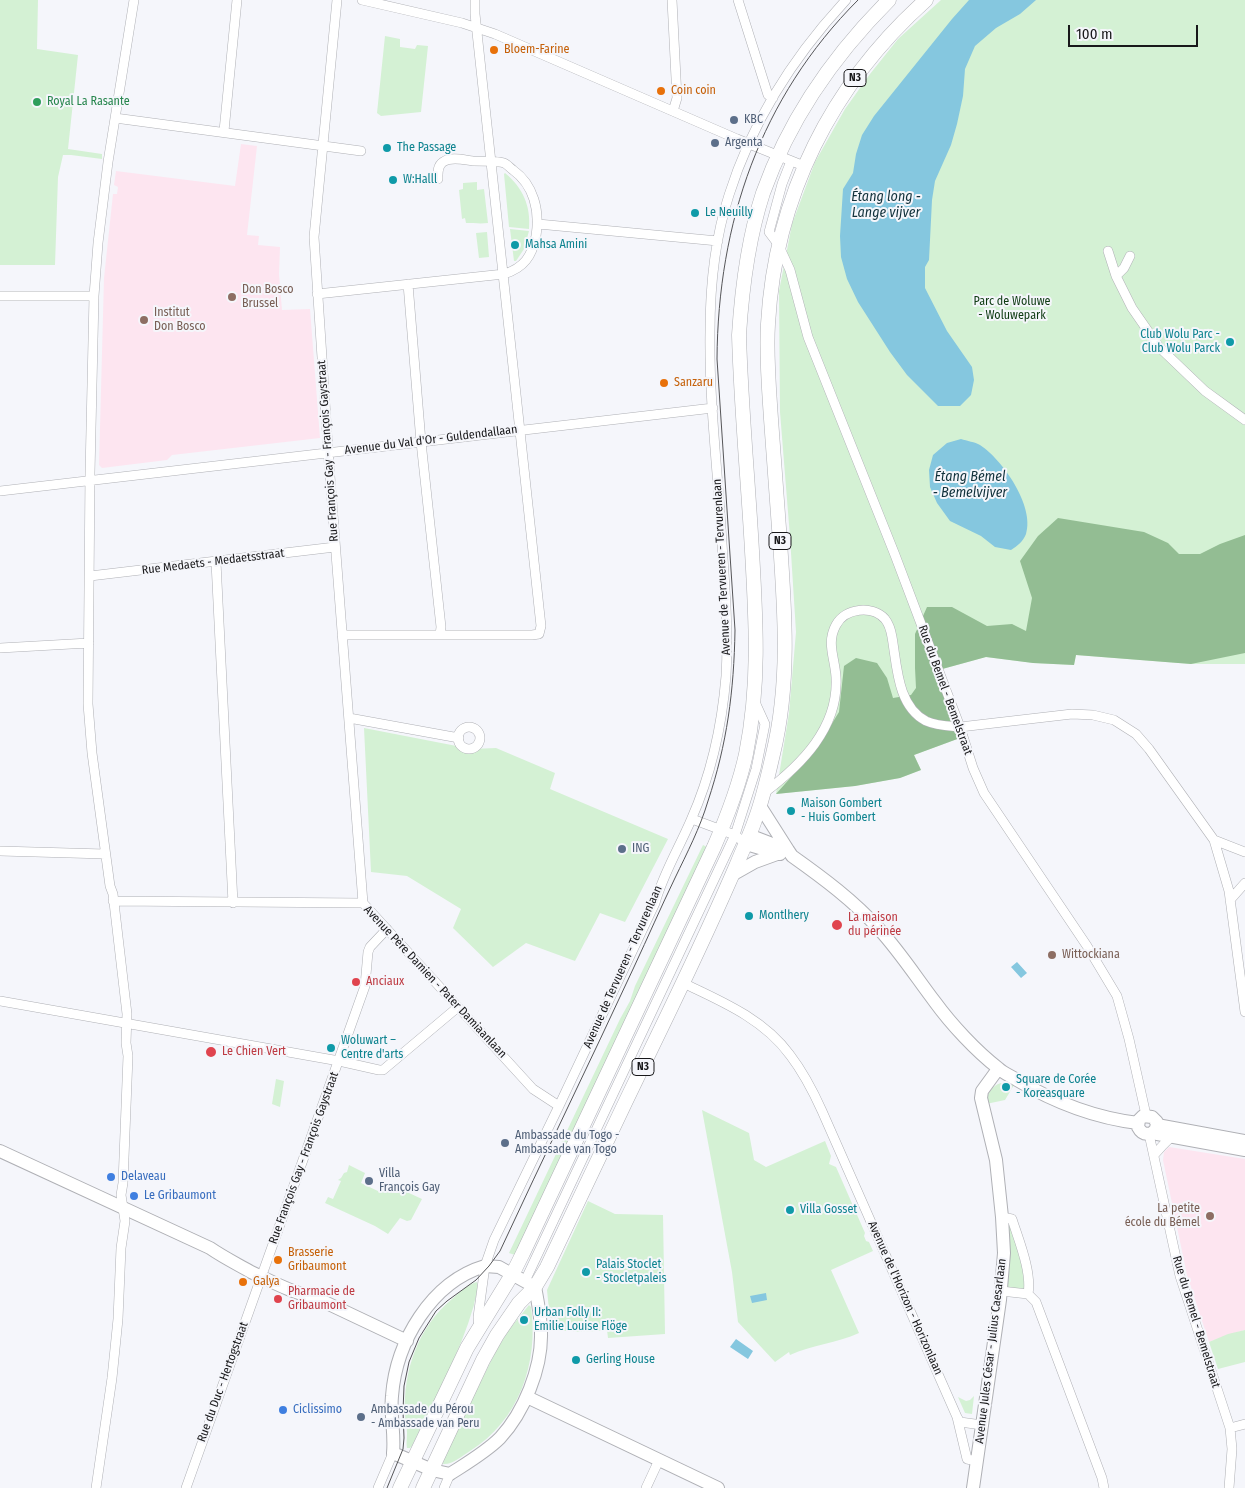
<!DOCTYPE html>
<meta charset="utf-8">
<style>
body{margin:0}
#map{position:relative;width:1245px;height:1488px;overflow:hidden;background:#f5f6fb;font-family:"Fira Sans Condensed",sans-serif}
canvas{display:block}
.scale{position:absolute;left:1068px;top:25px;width:130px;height:22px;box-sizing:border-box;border:2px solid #18181a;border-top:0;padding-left:6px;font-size:15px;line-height:18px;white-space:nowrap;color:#18181a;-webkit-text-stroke:4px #f5f6fb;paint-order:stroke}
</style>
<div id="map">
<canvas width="1245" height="1488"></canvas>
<div class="scale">100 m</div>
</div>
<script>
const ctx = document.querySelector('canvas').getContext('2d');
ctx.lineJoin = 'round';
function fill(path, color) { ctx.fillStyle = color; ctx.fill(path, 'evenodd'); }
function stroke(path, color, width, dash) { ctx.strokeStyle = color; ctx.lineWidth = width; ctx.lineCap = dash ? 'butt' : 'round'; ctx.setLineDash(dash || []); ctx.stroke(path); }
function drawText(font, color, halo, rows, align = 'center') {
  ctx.font = font + ' "Fira Sans Condensed",sans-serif'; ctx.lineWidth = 4; ctx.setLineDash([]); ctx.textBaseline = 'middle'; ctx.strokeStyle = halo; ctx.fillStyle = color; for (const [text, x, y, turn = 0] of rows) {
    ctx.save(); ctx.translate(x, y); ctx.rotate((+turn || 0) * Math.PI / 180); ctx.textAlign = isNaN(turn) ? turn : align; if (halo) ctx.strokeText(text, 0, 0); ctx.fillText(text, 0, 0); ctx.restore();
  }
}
fill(new Path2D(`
 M241,144L257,146L247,235L259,236L258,245L280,247L279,274L282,310L310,309L320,438L172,455L167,460L102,468L99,465L104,278L113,194H117L118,187L114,185L116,171L235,186Z
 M1169,1147L1245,1159V1330L1228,1335L1209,1342L1187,1275L1163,1160L1164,1152Z`), '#fde5f0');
fill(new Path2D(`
 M0,0H38L37,49L78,55L68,149L102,154V159L71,155H63L58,177L55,265H0Z
 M941,0H1245V664H1191L1076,655L1074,665L1033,663L986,657L935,671L960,738L914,755L921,770L900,778L855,786L776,794L789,713L796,632L790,537L780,412L779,291L792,224L815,162L845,109L870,74L898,39Z
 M385,36L400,39V47L415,49L417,45L428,46L421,112L381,116L377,113Z
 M505,173C523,188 531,206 529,229L509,227L504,174Z
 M477,182V190L484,189L488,223C480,224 474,223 466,223L465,218L462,219L459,190L463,189V183Z
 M510,229L529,231L524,249L516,261H514Z
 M487,232L489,257L479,258L476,233Z
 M364,728L472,749L496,748L555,773L550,789L668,839L625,922L600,913L575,961L526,943L493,967L453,928L461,909L407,876L371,872Z
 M703,845L707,847L515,1255L509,1253L620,1019L630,1001L635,986Z
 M276,1079L284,1081L280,1107L272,1104Z
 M1001,1083L1014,1085L1005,1100L986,1104C987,1094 991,1086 1001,1083Z
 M702,1110L749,1133L754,1160L766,1167L825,1141L831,1156L829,1164L836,1167L865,1233L864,1236L866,1241L869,1242L873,1251L831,1270L859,1333C837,1343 812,1345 790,1355L789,1352L775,1362L738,1322L732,1272Z
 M349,1165L365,1173L361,1183L380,1192L385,1182L422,1199L411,1220L407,1221L400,1218L388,1234L375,1226L325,1203L328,1197L333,1199L341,1181L338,1180L341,1178L344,1173L347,1172Z
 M588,1201L615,1214L663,1215L665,1334L608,1338L607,1330L583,1332L551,1330L547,1290Z
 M1006,1221L1011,1223L1028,1283L1025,1291L1006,1289Z
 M477,1282C479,1290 475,1298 474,1305C460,1354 434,1400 412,1446L410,1448H407C406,1443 407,1438 407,1433C407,1427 405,1420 405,1414C403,1371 418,1327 452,1299C459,1293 468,1284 477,1282Z
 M529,1305L531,1307C539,1362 519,1421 470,1451C462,1456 452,1465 443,1464L444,1455L495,1353L508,1331Z
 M1245,1330V1362L1218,1369L1209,1342L1228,1334Z
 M974,1396L972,1414L965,1413L958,1397L966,1401L970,1400Z`), '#d4f1d4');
fill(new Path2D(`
 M1058,518L1144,532L1168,543L1179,554H1200L1220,544L1245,535V653L1191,664L1076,655L1074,665L1033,663L986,657L935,671L960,738L914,755L921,770L900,778L855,786L776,794L817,748L839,712L844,666L856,658L877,663L887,678L893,698L911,695L916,688L915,668V634L927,607H952L987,626L1012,624L1026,631L1032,598L1020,561L1038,536Z`), '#93bd93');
fill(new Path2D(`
 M969,0H1036L1020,14L996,28L975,46L965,69L963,96L957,124L951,145L935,181L932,200L929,260L925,267V288L947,331L972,367L974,380L971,395L960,406H938L907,375L890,352L858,302L847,279L841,257L840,236L843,189L853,173L856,154L862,135L874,116L952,19Z
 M961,439C967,441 975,442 980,445C1002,459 1035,506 1026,534C1023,542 1017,546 1011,550L995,547L981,536L950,521L937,503L930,487L929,470L933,455L947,443Z
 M1017,962L1027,973L1021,978L1011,967Z
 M766,1293L767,1300L752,1303L750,1296Z
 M736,1339L753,1351L748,1359L730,1347Z`), '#85c7df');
const street = new Path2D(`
 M337,0L314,237L329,463L363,903
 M362,0L462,23L495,34L737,139L804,166
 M672,0L677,98L673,111
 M738,0L768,95L773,98
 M115,118L361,151
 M224,131L237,0
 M791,161L782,184L769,232L778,244L790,270L808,337L895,555L960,727L973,768L984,793L1087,946L1117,996L1129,1039L1146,1115
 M538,224L718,241
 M1108,251L1116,276
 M1130,256L1124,268L1116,276L1132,308L1159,347L1205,391L1245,420
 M408,284L421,442L441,627L440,635
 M317,294L504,274C524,268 532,256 536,236C540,211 534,185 513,170C510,168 507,164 504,163C498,161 480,161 473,161C464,160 451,156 443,162C437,166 438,173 438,179
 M0,296H94
 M0,491L713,408
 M216,562L233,903
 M90,576L335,547
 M342,635H532L539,634L541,626L475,14V0
 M0,648L89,643
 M349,718L459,738
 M458 738a11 11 0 1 1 22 0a11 11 0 1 1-22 0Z
 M764,793C801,765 839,728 836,677C835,658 826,643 836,625C845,608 872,605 885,619C889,624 891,631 892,637C897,665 897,706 926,721C937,726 949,726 960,727L1072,714L1093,715L1114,720L1136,734L1149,749L1214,840L1245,852
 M692,819L735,835L746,844
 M1214,840L1229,891L1245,1012
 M0,851L105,854
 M1230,900L1245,883
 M113,901L363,903L533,1089L559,1106
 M683,983C721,1001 764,1019 790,1055C803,1072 813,1091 822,1111L957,1417L960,1422L982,1425
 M0,1001L339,1061L379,1070H383L458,1007
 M1149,1134L1180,1276L1230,1428L1232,1449L1229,1488
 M1154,1155L1163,1145L1171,1137
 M1002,1217L1012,1219C1019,1241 1032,1272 1028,1294
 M525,1281L735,835L756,769L765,724L755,702
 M1001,1291L1028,1294L1036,1302L1102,1478L1104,1488
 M479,1329L478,1317L485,1266L494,1240L559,1106L655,903C663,874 679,848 691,820C711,775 722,725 726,676C729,627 724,577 721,528C717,463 709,398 710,332C710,288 715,238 729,195C752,122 794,56 846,0
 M957,1417L967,1459L977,1461
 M1230,1428L1245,1424
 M96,1488L112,1378L118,1319L121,1248L125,1221L121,1195L123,1183L128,1056L126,1043L127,1014L113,894L110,886L92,753L88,704L90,473L94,296L98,243L108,162L134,0
 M186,1488L365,986L368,952L370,947L387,929
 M378,1488L393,1453
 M444,1488L450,1474
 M646,1488L659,1460`);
const secondary = new Path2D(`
 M760,806L788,850
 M749,835L788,850L792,856C823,878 854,901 879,929C900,952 916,977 935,1002C951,1024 976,1051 998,1068C1003,1073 1011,1076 1017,1080C1054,1102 1096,1118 1138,1123
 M746,844L780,854
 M732,875L755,862L777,854
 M1157,1125L1245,1141
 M1152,1133L1156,1129L1157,1122L1152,1117L1143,1116L1139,1120L1138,1127C1141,1133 1145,1135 1152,1133L1245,1150
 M0,1151L210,1248C223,1257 237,1264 251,1272C271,1281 292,1293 314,1297L407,1341
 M485,1266L499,1267L535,1287C538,1302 541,1318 541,1333C542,1368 524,1412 500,1438C486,1452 467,1463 450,1474L432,1470L393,1453C395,1433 390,1416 392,1396C396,1342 431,1282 485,1266Z
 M527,1397L718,1488
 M973,1488L1000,1300L1004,1253L1002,1217L996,1160L981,1098L982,1091L998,1069`);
const primary = new Path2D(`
 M400,1488L467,1348L513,1273L523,1253L714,847C727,817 739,786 746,754C760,684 756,621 752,551C748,479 741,407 739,335C742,287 748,239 763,193C789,120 834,55 889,0
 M423,1488L483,1360L497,1335L519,1303L535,1287L547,1267C587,1183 627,1098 668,1014C692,964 715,915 737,864C743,849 750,835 755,820C763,799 768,776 773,754C790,684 785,613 780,542C777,501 774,460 771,419C769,388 766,355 768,324C775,196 832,84 926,0`);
stroke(street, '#afb0b5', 10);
stroke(secondary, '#afb0b5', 14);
stroke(primary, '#afb0b5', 15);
stroke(street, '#fff', 9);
stroke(secondary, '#fff', 12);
stroke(primary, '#fff', 14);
stroke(new Path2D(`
 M387,1488L403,1449L404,1438L403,1411L404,1386L409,1362L419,1338L436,1311L447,1301L476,1280L489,1266L500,1251C544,1156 590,1062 634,967C648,937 661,907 675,878C687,853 700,828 708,801C727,744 734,691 735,630L717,359C718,223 760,98 858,0`), '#555558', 1);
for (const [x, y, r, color] of [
 [494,50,5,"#e8710a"],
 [661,91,5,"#e8710a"],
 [37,102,5,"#2e9e5b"],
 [734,120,5,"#5c6f8a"],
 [715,143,5,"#5c6f8a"],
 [387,148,5,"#0f9aa8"],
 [393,180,5,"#0f9aa8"],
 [695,213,5,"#0f9aa8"],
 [515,245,5,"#0f9aa8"],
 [232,297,5,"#8d6e63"],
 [144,320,5,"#8d6e63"],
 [1230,342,5,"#0f9aa8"],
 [664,383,5,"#e8710a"],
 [791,811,5,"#0f9aa8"],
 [622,849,5,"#5c6f8a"],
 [749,916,5,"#0f9aa8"],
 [837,925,6,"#e0444e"],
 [1052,955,5,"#8d6e63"],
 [356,982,5,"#e0444e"],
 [331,1048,5,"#0f9aa8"],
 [211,1052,6,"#e0444e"],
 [1006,1087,5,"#0f9aa8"],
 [505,1143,5,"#5c6f8a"],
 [111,1177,5,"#3f7fe0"],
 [369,1181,5,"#5c6f8a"],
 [134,1196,5,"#3f7fe0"],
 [790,1210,5,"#0f9aa8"],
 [1210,1216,5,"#8d6e63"],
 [278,1260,5,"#e8710a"],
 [586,1272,5,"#0f9aa8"],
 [243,1282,5,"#e8710a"],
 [278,1299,5,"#e0444e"],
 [524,1320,5,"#0f9aa8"],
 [576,1360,5,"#0f9aa8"],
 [283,1410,5,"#3f7fe0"],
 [361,1417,5,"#5c6f8a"]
]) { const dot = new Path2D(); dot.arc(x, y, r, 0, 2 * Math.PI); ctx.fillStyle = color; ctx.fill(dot); stroke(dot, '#f5f6fb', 2); }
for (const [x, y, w] of [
 [855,78,22],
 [780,541,22],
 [643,1067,22]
]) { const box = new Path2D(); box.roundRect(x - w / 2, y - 8.5, w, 17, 4); ctx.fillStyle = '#f5f6fb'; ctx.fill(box); stroke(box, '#18181a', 1); }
drawText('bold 11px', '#18181a', null, [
 ["N3",855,78],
 ["N3",780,541],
 ["N3",643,1067]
]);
drawText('12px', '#c56008', '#f5f6fb', [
 ["Bloem-Farine",504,50],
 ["Coin coin",671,91],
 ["Sanzaru",674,383],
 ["Brasserie",288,1253],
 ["Gribaumont",288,1267],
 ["Galya",253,1282]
], 'left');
drawText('12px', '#27864d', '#f5f6fb', [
 ["Royal La Rasante",47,102]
], 'left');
drawText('12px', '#4e5e75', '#f5f6fb', [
 ["KBC",744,120],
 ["Argenta",725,143],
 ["ING",632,849],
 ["Ambassade du Togo -",515,1136],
 ["Ambassade van Togo",515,1150],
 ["Villa",379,1174],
 ["François Gay",379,1188],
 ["Ambassade du Pérou",371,1410],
 ["- Ambassade van Peru",371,1424]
], 'left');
drawText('12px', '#0d838f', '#f5f6fb', [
 ["The Passage",397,148],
 ["W:Halll",403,180],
 ["Le Neuilly",705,213],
 ["Mahsa Amini",525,245],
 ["Club Wolu Parc -",1220,335,"right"],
 ["Club Wolu Parck",1220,349,"right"],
 ["Maison Gombert",801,804],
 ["- Huis Gombert",801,818],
 ["Montlhery",759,916],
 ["Woluwart –",341,1041],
 ["Centre d'arts",341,1055],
 ["Square de Corée",1016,1080],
 ["- Koreasquare",1016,1094],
 ["Villa Gosset",800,1210],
 ["Palais Stoclet",596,1265],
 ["- Stocletpaleis",596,1279],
 ["Urban Folly II:",534,1313],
 ["Emilie Louise Flöge",534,1327],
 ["Gerling House",586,1360]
], 'left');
drawText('12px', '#785e54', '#f5f6fb', [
 ["Don Bosco",242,290],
 ["Brussel",242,304],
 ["Institut",154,313],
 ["Don Bosco",154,327],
 ["Wittockiana",1062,955],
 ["La petite",1200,1209,"right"],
 ["école du Bémel",1200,1223,"right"]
], 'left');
drawText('12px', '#0e3b12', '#f5f6fb', [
 ["Parc de Woluwe",1012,302],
 ["- Woluwepark",1012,316]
]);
drawText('12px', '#18181a', '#f5f6fb', [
 ["Avenue du Val d'Or - Guldendallaan",431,440,-7],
 ["Rue François Gay - François Gaystraat",328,451,-94],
 ["Rue Medaets - Medaetsstraat",213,562,-7],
 ["Avenue de Tervueren - Tervurenlaan",722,567,-93],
 ["Rue du Bemel - Bemelstraat",945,690,70],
 ["Avenue de Tervueren - Tervurenlaan",623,967,-66],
 ["Avenue Père Damien - Pater Damiaanlaan",435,982,47],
 ["Rue François Gay - François Gaystraat",304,1158,-70],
 ["Avenue de l'Horizon - Horizonlaan",905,1298,66],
 ["Rue du Bemel - Bemelstraat",1196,1322,73],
 ["Avenue Jules César - Julius Caesarlaan",991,1351,-83],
 ["Rue du Duc - Hertogstraat",223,1382,-70]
]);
drawText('12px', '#be3a42', '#f5f6fb', [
 ["La maison",848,918],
 ["du périnée",848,932],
 ["Anciaux",366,982],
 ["Le Chien Vert",222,1052],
 ["Pharmacie de",288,1292],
 ["Gribaumont",288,1306]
], 'left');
drawText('12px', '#366cbe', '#f5f6fb', [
 ["Delaveau",121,1177],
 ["Le Gribaumont",144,1196],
 ["Ciclissimo",293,1410]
], 'left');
drawText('italic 14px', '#11313b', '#f5f6fb', [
 ["Étang long -",886,197],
 ["Lange vijver",886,213],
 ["Étang Bémel",970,477],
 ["- Bemelvijver",970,493]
]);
</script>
